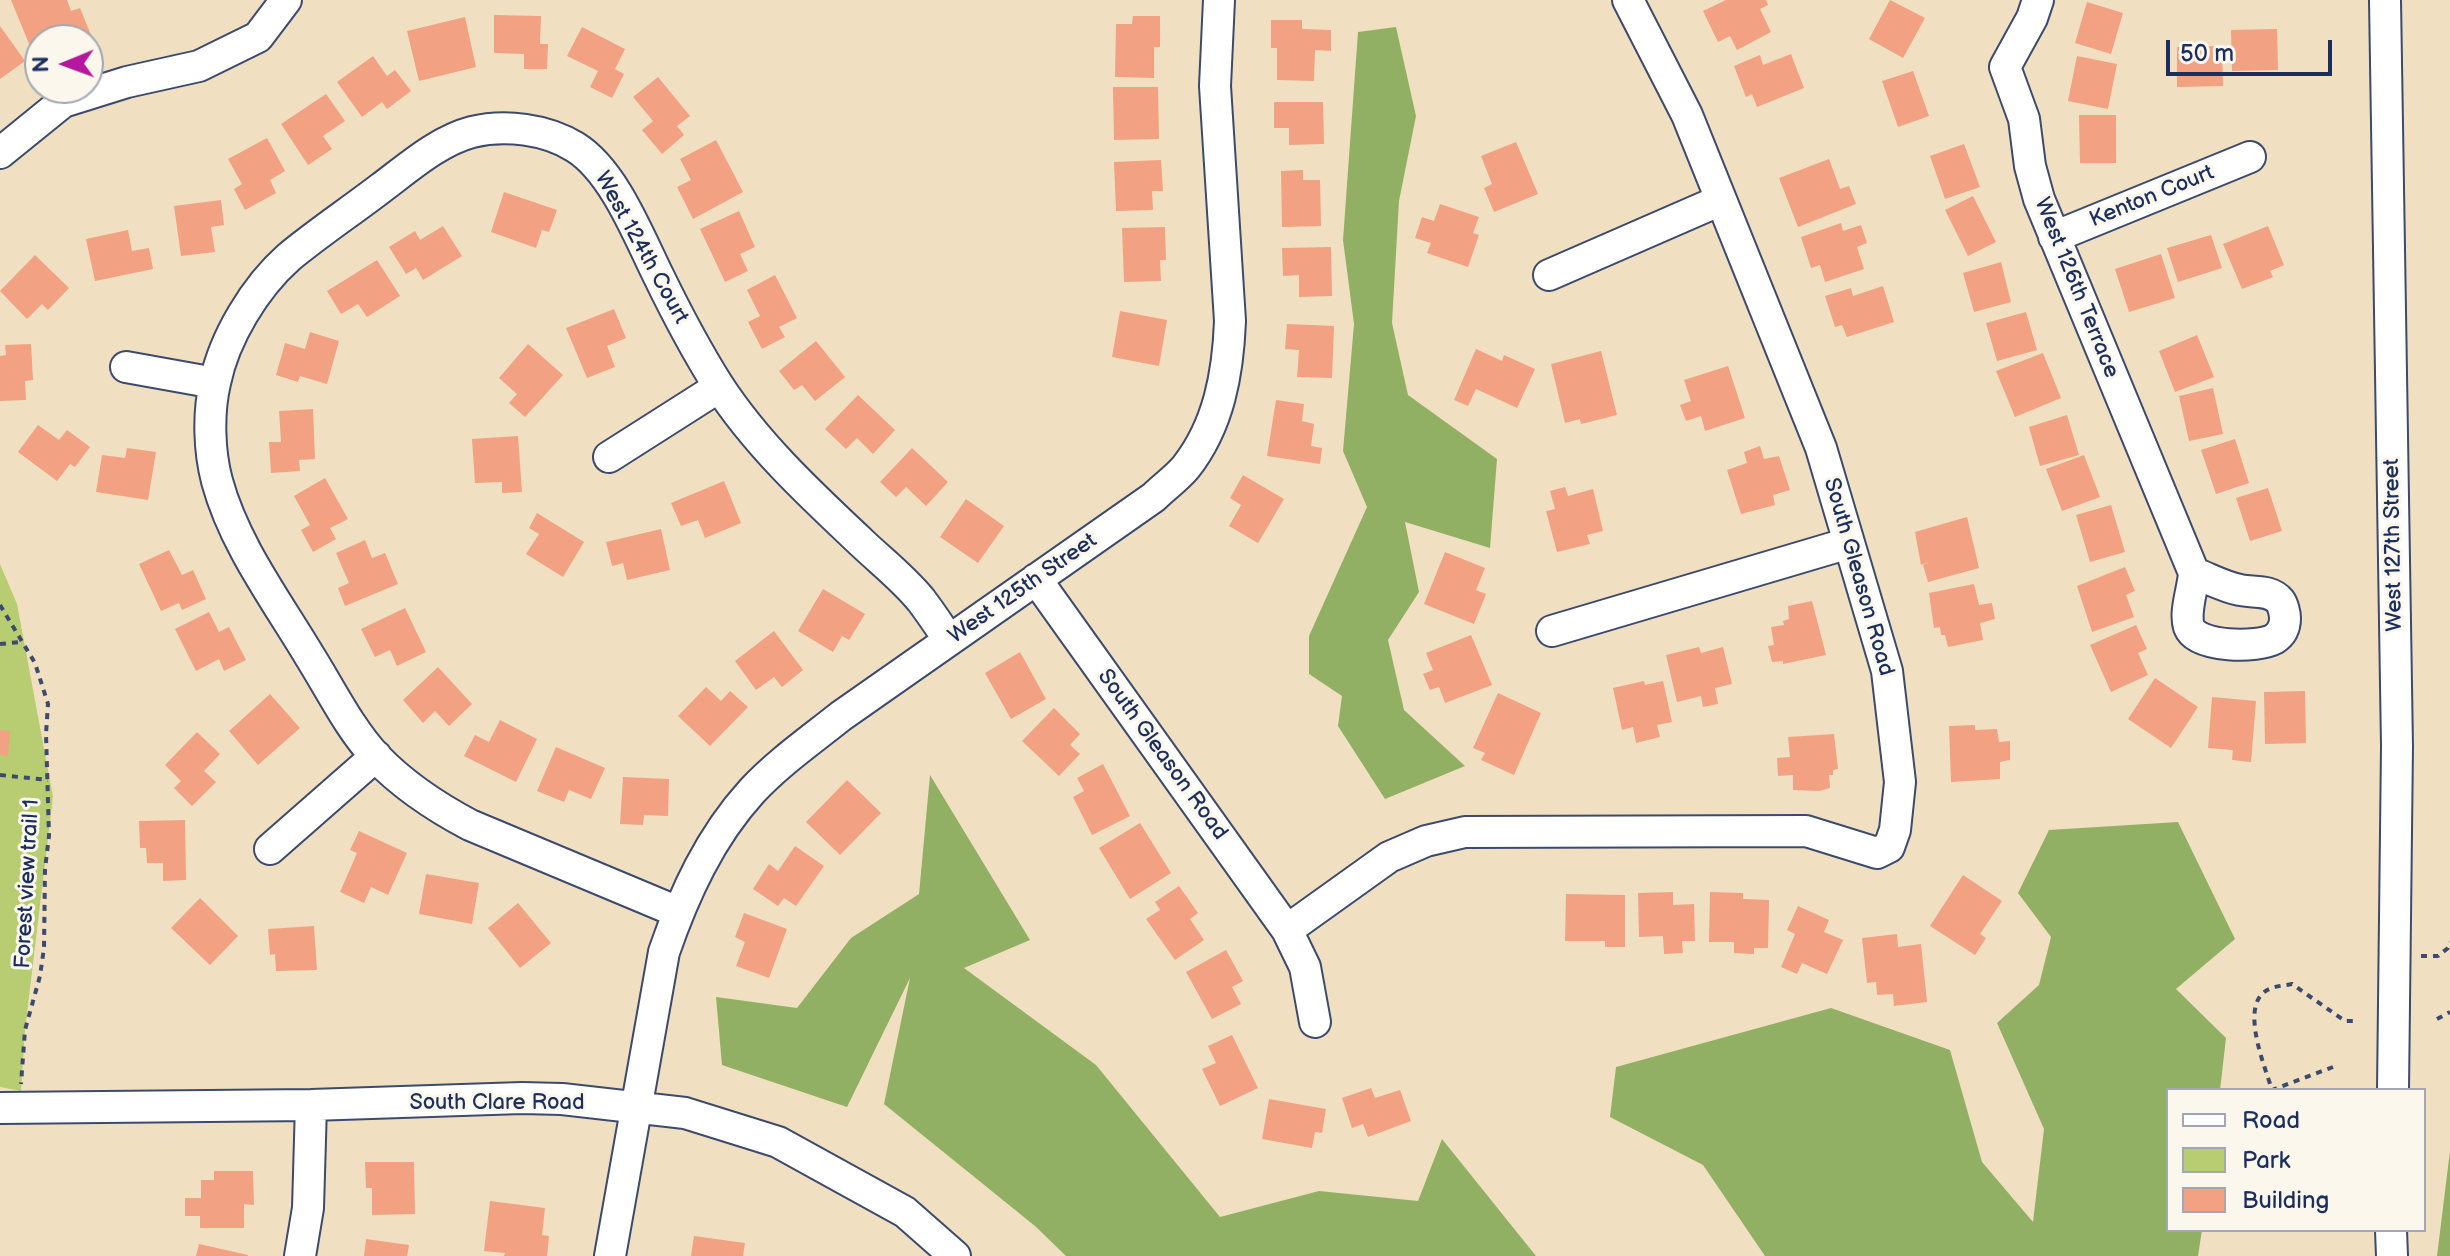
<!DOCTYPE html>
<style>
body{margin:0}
#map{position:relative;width:2450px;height:1256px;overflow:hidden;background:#f0e0c1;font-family:"Balsamiq Sans",sans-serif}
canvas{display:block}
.legend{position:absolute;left:2166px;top:1088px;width:260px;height:144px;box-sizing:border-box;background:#fbf7ec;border:2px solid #a1a7b3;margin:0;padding:10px 14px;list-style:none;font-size:24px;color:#1b2f5e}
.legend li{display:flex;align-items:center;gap:16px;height:40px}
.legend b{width:40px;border:2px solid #a1a7b3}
.north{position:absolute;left:24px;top:24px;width:80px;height:80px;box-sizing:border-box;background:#fbf7ec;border:2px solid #a1a7b3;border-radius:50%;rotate:269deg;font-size:22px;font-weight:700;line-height:32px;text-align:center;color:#1b2f5e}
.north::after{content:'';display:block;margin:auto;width:28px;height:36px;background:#b5179e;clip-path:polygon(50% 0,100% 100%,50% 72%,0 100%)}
.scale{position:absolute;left:2166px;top:40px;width:166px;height:36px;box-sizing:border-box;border:4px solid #1b2f5e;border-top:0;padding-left:10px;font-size:24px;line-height:28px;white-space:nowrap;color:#1b2f5e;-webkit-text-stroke:6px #fbf7ec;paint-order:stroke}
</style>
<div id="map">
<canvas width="2450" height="1256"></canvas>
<ul class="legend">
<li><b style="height:10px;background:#fff"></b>Road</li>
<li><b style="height:22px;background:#b8cd71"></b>Park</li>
<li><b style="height:22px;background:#f2a182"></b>Building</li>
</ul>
<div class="north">N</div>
<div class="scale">50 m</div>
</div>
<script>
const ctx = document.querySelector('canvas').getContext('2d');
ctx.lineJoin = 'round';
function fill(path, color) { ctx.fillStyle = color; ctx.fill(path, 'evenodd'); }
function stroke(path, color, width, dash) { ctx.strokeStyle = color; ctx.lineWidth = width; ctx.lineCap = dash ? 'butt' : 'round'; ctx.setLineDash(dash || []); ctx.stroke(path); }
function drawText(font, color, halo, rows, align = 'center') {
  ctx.font = font + ' "Balsamiq Sans",sans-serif'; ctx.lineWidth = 6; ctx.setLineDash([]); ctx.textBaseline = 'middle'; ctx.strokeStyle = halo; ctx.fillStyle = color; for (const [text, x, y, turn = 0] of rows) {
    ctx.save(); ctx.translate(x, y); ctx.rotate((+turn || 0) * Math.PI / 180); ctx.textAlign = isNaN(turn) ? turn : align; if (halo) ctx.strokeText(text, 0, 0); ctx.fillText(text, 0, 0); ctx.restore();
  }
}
fill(new Path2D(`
 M0,564L17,604L53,797L25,1030L21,1091L0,1087Z`), '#b8cd71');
fill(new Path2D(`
 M1396,27L1416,116L1399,201L1392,323L1408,395L1497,459L1490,548L1405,522L1419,592L1388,640L1404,710L1465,766L1385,799L1338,726L1342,696L1309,674V636L1367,507L1343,451L1354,324L1343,240L1358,32Z
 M930,775L1030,940L964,968L1096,1065L1220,1217L1319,1191L1418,1201L1442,1139L1536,1256H1066L1035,1226L884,1104L910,978L847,1107L722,1065L716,997L797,1008L851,938L919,894Z
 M2178,822L2235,939L2176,989L2226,1038L2220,1090H2168V1230H2202L2198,1256H1765L1703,1165L1610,1117L1616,1067L1831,1008L1950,1050L1982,1162L2033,1222L2044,1129L1997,1023L2039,985L2051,937L2018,893L2049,830Z
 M2450,1151V1256H2437Z`), '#92b063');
fill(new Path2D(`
 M11,0H67L71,11L80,8L91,35L80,40H40V48L32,51Z
 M1726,0H1766L1768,5L1760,9L1771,32L1737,50L1730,36L1718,42L1703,11Z
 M1890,0L1925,18L1903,58L1869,39Z
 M2087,2L2123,13L2111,54L2075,43Z
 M494,15L541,16L540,44H548L547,69H524V54L494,53Z
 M1133,16H1160V47H1154V78L1115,77L1116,24H1132Z
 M465,17L476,67L419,81L407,31Z
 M1271,20H1302V29L1331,30V51L1315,50L1314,81L1277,80V48H1271Z
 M0,26L25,61L0,79Z
 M582,27L625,49L615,69L624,74L612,98L590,87L598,71L567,56Z
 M2277,29L2278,70L2232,71L2231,30Z
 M2222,46L2223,86L2177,87V47Z
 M1791,54L1804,88L1757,107L1752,94L1746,97L1734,66L1760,55L1763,65Z
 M373,56L387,76L395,70L411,91L387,109L382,102L362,117L337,82Z
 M2077,56L2117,64L2108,109L2068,101Z
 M1913,71L1929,116L1898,127L1882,81Z
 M658,77L690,116L677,126L684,135L662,154L642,130L653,121L633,97Z
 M1113,87H1158L1159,139L1114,140Z
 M326,94L345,121L323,136L332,149L308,165L281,124Z
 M1274,102H1323L1324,144L1289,145V128H1274Z
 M2079,115H2116V163H2080Z
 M267,138L285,171L270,180L276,193L245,210L234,189L242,184L228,159Z
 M716,140L743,192L693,219L677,187L691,180L680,159Z
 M1516,142L1538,194L1494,212L1484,188L1492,184L1481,156Z
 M1964,144L1980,187L1945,199L1930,156Z
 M1829,159L1840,189L1849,186L1856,204L1798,227L1779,178Z
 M1161,160L1163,191H1152L1153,210L1116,211L1114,162Z
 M1303,170V180H1320L1321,226L1282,227L1281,171Z
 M504,192L557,210L549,232L542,230L536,248L491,232Z
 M1973,196L1996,242L1968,256L1945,210Z
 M221,200L224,225L211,227L215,252L181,256L174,206Z
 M1440,204L1479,217L1473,233L1479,235L1468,267L1427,253L1431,243L1415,238L1422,217L1434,221Z
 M739,211L755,247L740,254L748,271L725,282L700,229Z
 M1841,223L1843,231L1861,225L1867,243L1857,247L1864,269L1825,282L1820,265L1811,268L1801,237Z
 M443,226L462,256L423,280L416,268L406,274L389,247L415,231L420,240Z
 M2268,226L2284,265L2270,271L2273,277L2242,289L2223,244Z
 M1165,227L1166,260H1160L1161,281L1124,282L1122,228Z
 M128,230L132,251L149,248L153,269L95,281L86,239Z
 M2211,235L2222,268L2178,282L2167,248Z
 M1331,247L1332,296L1299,297V275L1283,276L1282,248Z
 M2161,254L2175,298L2129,312L2115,269Z
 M35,255L69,288L48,310L42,304L27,319L0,291Z
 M377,260L400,296L367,317L358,304L341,314L327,291Z
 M2001,262L2011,302L1974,312L1963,273Z
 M775,275L797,318L779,327L785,337L762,349L748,322L760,316L747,290Z
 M1883,286L1894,322L1847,337L1842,325L1835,327L1825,296L1851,288L1853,296Z
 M614,309L626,338L607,346L615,367L587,378L566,328Z
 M1120,311L1167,320L1159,366L1112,357Z
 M2026,312L2037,350L1997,361L1986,323Z
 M1287,324L1334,326L1332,378L1297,377L1299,350L1285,349Z
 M310,332L339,341L327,384L300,376L298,382L276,375L285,343L305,349Z
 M2197,335L2214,377L2175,392L2159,351Z
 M816,341L845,377L815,401L802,385L794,390L779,371Z
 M31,344L33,380L25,381L26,400L0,401V356L6,355L5,345Z
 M528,344L563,375L525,417L509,403L517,394L499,378Z
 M1476,349L1502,361L1504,355L1535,369L1517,408L1476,389L1468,406L1454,400Z
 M1601,351L1617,415L1581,424L1580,419L1565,423L1551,364Z
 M2043,353L2061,398L2015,417L1996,371Z
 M1728,366L1745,418L1705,431L1701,416L1686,421L1680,405L1691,401L1684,380Z
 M2213,388L2223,434L2189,441L2179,396Z
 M858,395L895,430L873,454L857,438L846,449L825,429Z
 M1276,400L1304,404L1302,421L1314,424L1311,446L1322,448L1320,464L1267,456Z
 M313,409L315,459L299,460L300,471L271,473L269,442H281L279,411Z
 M2067,415L2079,455L2040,466L2029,427Z
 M38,425L59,440L67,430L90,447L75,467L70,464L57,481L18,452Z
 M518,436L522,492L502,493V482L475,483L472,439Z
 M2235,439L2249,483L2216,494L2201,450Z
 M1760,446L1764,459L1779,456L1790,490L1773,495L1775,505L1741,514L1727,470L1747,463L1744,452Z
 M127,448L156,452L148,500L96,492L102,455L125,458Z
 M912,448L948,482L926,506L906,487L896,497L880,482Z
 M2084,455L2100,497L2062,511L2046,469Z
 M1243,475L1284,499L1258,543L1229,526L1241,505L1230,498Z
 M325,478L348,519L330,528L336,539L313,552L301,530L310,525L294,496Z
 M724,481L741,523L705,538L698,520L681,526L671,503Z
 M1565,487L1568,496L1593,489L1603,531L1587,535L1590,544L1557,552L1546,511L1555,509L1550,491Z
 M2268,488L2282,531L2250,541L2236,498Z
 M966,499L1004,526L978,563L940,537Z
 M2111,505L2125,552L2090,562L2076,515Z
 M537,513L584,542L563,577L526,554L539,534L529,528Z
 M1967,517L1979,568L1928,582L1923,565L1930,562L1921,565L1915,532Z
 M661,529L670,570L627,580L623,563L612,566L606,542Z
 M365,540L372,558L385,553L398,584L345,606L338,588L349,583L336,553Z
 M169,550L182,575L193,570L206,599L182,610L179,603L161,611L139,564Z
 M1445,552L1485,568L1476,590L1486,594L1474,624L1424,604Z
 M2125,567L2135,591L2126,595L2134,617L2092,632L2077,586Z
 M1974,584L1979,605L1992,603L1995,619L1980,623L1983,640L1948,647L1945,635H1941L1940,627L1934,628L1929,593Z
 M823,589L865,614L849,640L842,636L833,652L798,631Z
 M1812,601L1826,655L1783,664V661L1772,662L1768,646L1774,645L1771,627L1784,625L1783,621L1789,619L1788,606Z
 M405,608L426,652L397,666L390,650L375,657L361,629Z
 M209,612L219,632L229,627L246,660L224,671L219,659L196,671L175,629Z
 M2136,625L2147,649L2138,653L2148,675L2111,692L2090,645Z
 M774,631L803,670L782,687L774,677L756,690L735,661Z
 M1471,635L1492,685L1445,703L1439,687L1430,690L1423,674L1433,670L1426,653Z
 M1699,647L1701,653L1723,647L1732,684L1715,688L1718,704L1703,707L1701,696L1677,702L1666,655Z
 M1020,652L1046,699L1011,719L985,673Z
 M438,667L472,704L449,726L435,711L423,723L403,700Z
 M2155,678L2198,707L2171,748L2128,719Z
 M1644,681L1645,685L1663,681L1672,722L1657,725L1660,737L1636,743L1633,727L1622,730L1613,688Z
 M706,687L721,701L730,691L748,707L710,746L678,716Z
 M2305,691L2306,743L2265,744L2264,692Z
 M1498,693L1541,713L1514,775L1481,760L1485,753L1473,748Z
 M270,694L300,728L258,765L229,731Z
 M2212,697L2256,701L2251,762L2232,760L2233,750L2208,748Z
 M1054,708L1080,734L1070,745L1080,754L1059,776L1022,741Z
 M500,720L537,739L516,782L464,756L475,735L489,742Z
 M1975,725V730L1997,729L1999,742L2010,741V760L2000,762V779L1951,782L1949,726Z
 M0,730L10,731L8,756L0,755Z
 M197,732L220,754L204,771L216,782L192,806L174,788L181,781L165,765Z
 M1834,734L1838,769L1833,770V775H1829L1830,788L1819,791L1793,790V775L1778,776L1777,758L1790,757L1788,737Z
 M556,747L605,768L591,799L569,790L564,802L537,791Z
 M1103,764L1130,816L1092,835L1073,797L1084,791L1077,778Z
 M623,777L669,779L668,816L644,815L643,825L620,824Z
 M847,780L881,813L840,855L806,822Z
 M185,820L186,880L163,881V863H147L146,848H140L139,821Z
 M1140,823L1171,873L1130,899L1099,848Z
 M359,831L407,853L388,895L371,887L364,903L340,892L357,853L350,850Z
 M795,846L824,866L796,906L784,898L778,906L753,889L769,864L778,871Z
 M426,874L479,883L472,924L419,914Z
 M1963,875L2002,901L1980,934L1986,938L1975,955L1930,926Z
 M1179,886L1198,913L1190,919L1204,940L1175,960L1146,919L1160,910L1155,902Z
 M1673,892V905L1694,904L1695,941H1682L1683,953L1664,954L1663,936L1639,937L1638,893Z
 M1710,892L1743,893V899L1769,900L1768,948H1754V954L1734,953V942H1709Z
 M1566,894L1625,895V947H1605V941H1565Z
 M200,898L238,936L210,965L171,928Z
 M518,903L551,943L520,968L488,928Z
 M1798,906L1829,920L1824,932L1843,940L1827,974L1802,963L1797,974L1781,967L1795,934L1787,930Z
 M744,913L787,929L769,978L736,966L745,942L735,937Z
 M314,926L317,970L276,971L275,954L270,955L268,929Z
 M1897,934L1898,947L1921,944L1927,1002L1894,1006L1893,994L1877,995L1876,982L1867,983L1862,938Z
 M1226,950L1243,981L1232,987L1241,1004L1212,1019L1186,972Z
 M1232,1035L1258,1088L1220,1106L1202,1069L1216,1063L1208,1046Z
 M1371,1088L1375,1098L1400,1090L1411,1121L1368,1137L1363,1124L1352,1128L1342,1098Z
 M1269,1099L1326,1109L1322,1133L1315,1132L1312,1148L1262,1139Z
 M365,1162H414L415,1214L372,1215V1188H366Z
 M214,1171H253L254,1205L244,1204V1228H200V1216H185V1198H201V1180H214Z
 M490,1201L545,1208L542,1235L549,1236L547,1256H504L505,1253L484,1251Z
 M694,1236L745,1243L743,1256H691Z
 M366,1239L409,1245L407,1256H364Z
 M199,1244L248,1255V1256H196Z`), '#f2a182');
const minor = new Path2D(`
 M2038,0L2032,18L2005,67L2024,119L2030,166L2039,199L2194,573C2208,578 2224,587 2240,590C2253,593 2270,589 2280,601C2283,605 2285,614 2285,618C2285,627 2282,634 2274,639C2258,648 2197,648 2189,627C2184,612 2193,589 2194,573
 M2385,0L2397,746L2393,1090
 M0,153L63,102L127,82L199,66L258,37L286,0
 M2054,237L2250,157
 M1549,275L1721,200
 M126,367L215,383
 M609,457L719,387
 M1036,579L1287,930L1305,967L1315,1022
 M1552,631L1849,543
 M270,849L376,756
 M678,912L470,825C436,807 404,786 377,758C349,728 331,690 309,655C276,600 234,544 217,481C209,451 208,413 215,383C224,338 255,287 289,257C318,233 351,211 381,188C408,168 438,141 472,132C505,124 546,129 575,147C614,171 639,237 659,277C677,314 696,350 718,385C757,445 810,494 862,543C881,561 904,579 921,600C931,613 940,627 949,640
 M1287,930L1389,857L1426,841L1465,832L1806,831L1877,853L1889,847L1895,830L1900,782L1887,671L1821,448L1687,115L1628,0
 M0,1108L311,1105L522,1098L562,1099L685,1113L778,1142L905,1212L955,1256
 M2391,1230L2392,1256
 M300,1256L308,1208L311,1105
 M610,1256L664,952C684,894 710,837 752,791C778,763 811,740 841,716L1154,497C1164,487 1177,478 1186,467C1219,425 1228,373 1230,321L1215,86L1219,0`);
stroke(minor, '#3b4a6d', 34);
stroke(new Path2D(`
 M0,605L35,663L48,704L46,734L49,836L45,869L44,948L40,976L25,1030L21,1084
 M0,644L20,642
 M0,775L48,780
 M2421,956H2438L2448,948L2450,942
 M2437,1019L2450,1012
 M2333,1067L2272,1090C2265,1067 2242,1012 2263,993C2271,986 2282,986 2292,984L2345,1021H2355`), '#3b4a6d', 4, [6, 6]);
stroke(minor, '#fff', 30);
drawText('22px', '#1b2f5e', '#fbf7ec', [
 ["Kenton Court",2152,197,-22],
 ["West 124th Court",641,248,61],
 ["West 126th Terrace",2076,288,68],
 ["West 127th Street",2394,545,-91],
 ["South Gleason Road",1858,577,74],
 ["West 125th Street",1023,589,-35],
 ["South Gleason Road",1162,755,54],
 ["Forest view trail 1",28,884,-87],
 ["South Clare Road",497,1103]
]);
</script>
